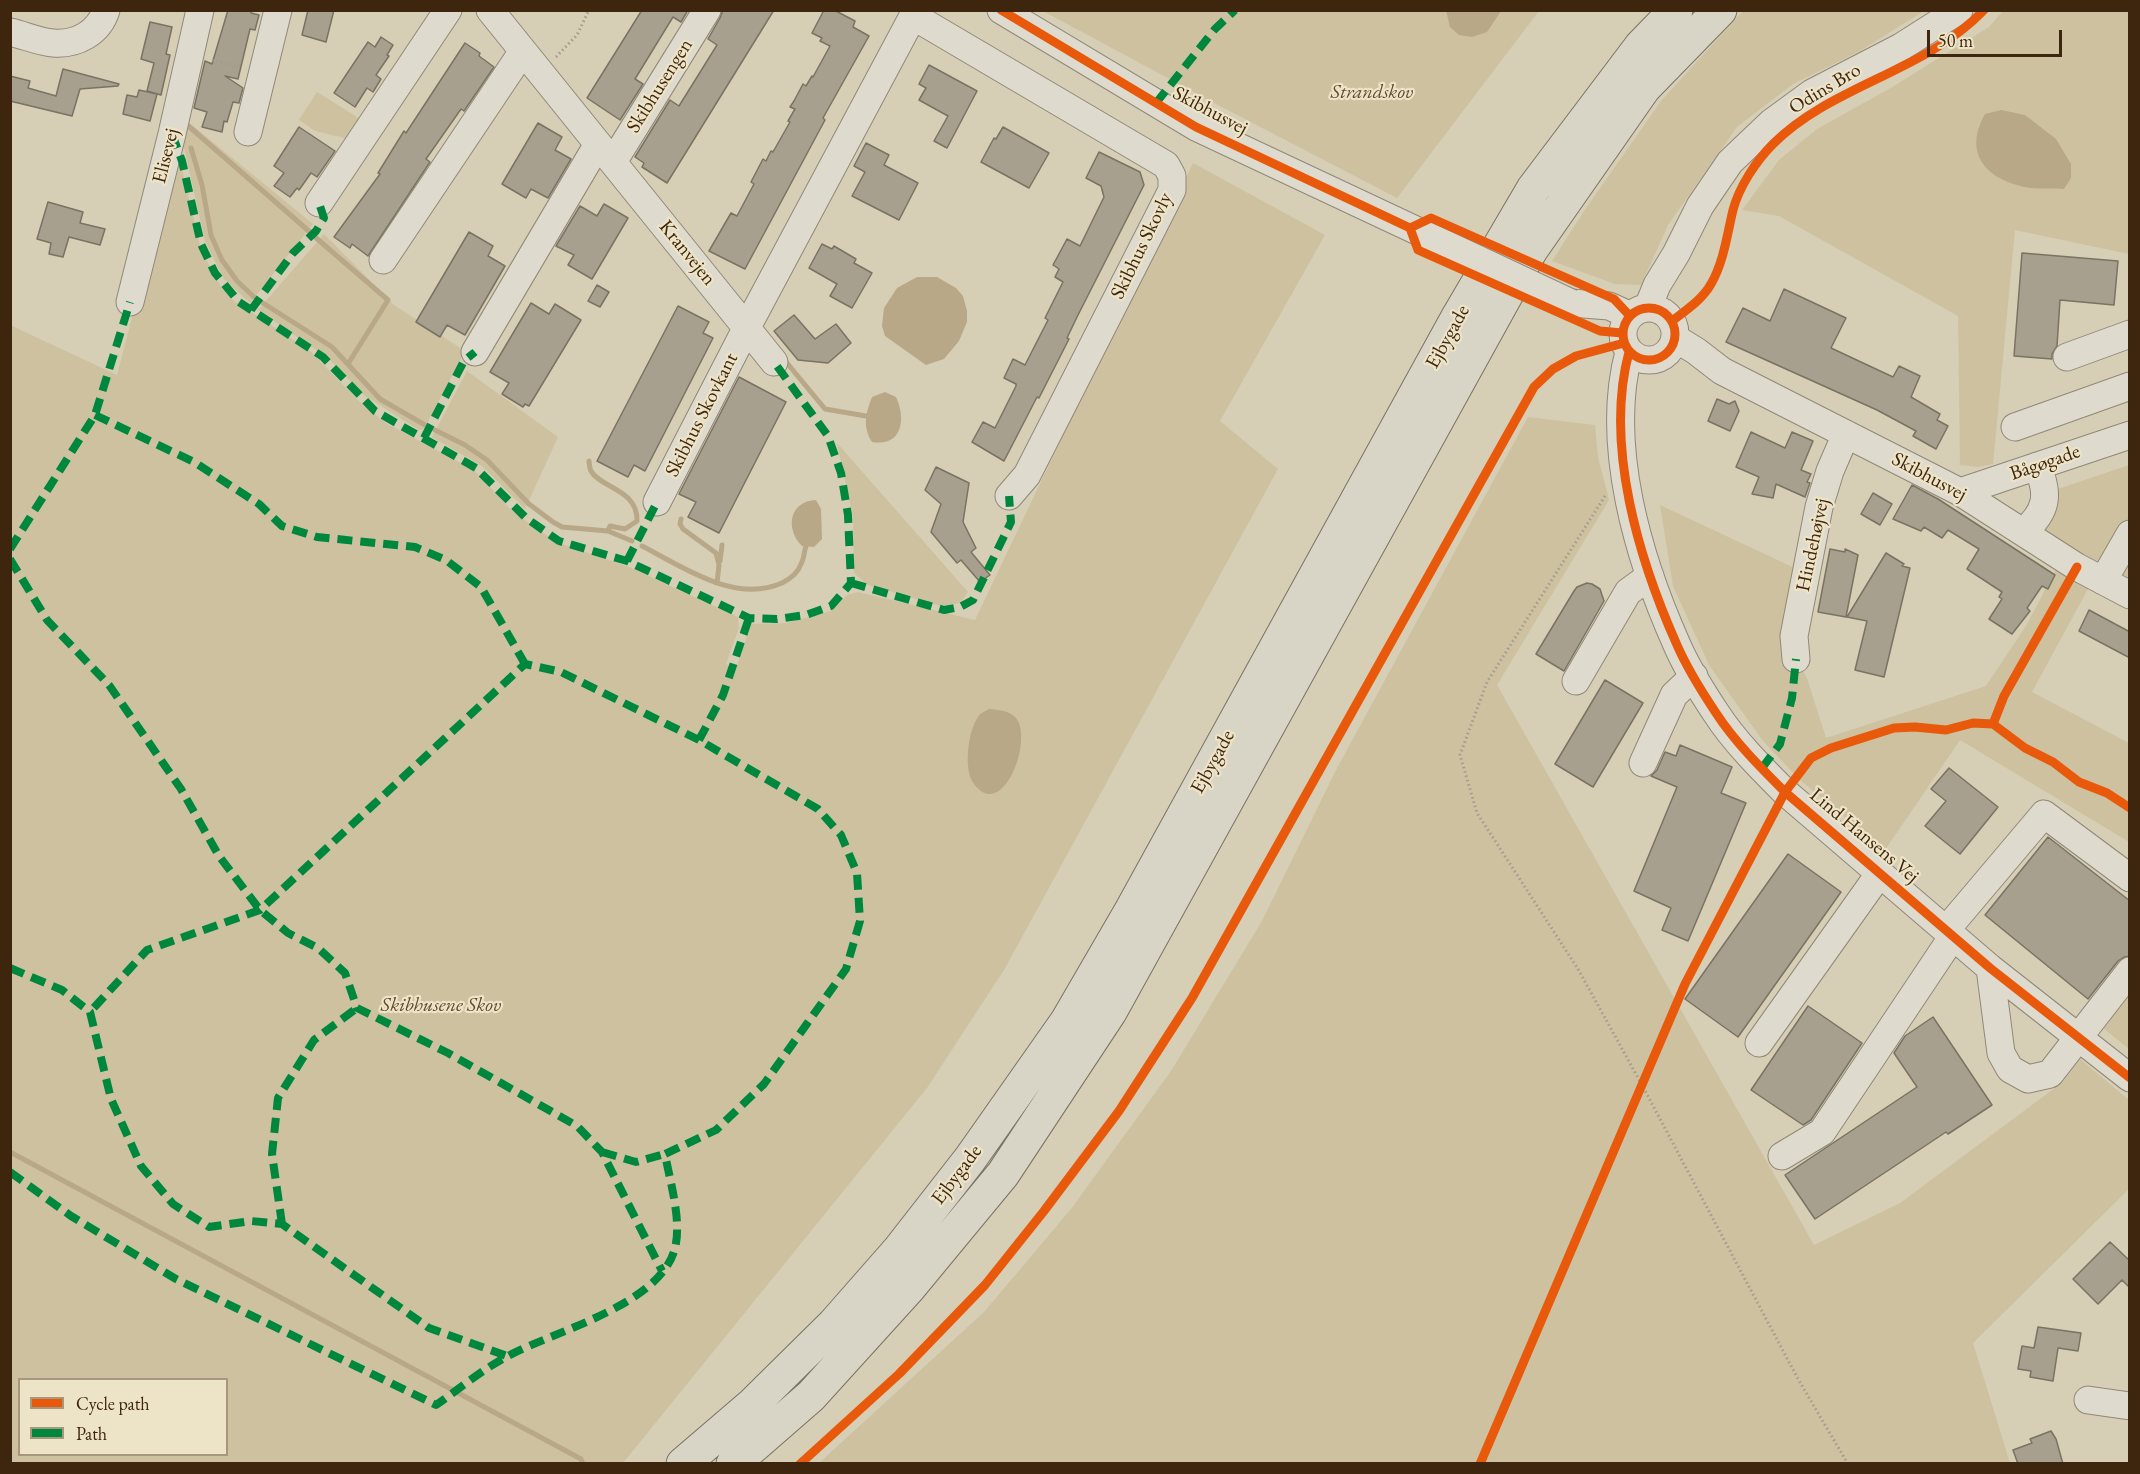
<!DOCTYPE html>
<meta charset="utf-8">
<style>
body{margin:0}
#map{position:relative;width:2140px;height:1474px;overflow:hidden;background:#d6ceb5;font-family:"EB Garamond",serif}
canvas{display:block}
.frame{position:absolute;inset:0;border:12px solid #3e250e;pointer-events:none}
.legend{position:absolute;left:18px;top:1378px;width:210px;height:78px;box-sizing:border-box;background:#ede3c6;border:2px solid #a7977c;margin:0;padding:8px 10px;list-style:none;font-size:18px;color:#3e250e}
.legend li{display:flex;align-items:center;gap:12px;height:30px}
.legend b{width:30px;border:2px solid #a7977c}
.scale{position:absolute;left:1927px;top:30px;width:135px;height:27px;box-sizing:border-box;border:3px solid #3e250e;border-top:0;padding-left:8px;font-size:18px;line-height:21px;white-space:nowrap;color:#3e250e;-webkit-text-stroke:4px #ede3c6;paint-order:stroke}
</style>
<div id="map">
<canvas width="2140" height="1474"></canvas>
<div class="frame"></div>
<ul class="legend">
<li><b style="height:8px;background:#e8590c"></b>Cycle path</li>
<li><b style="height:8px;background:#00873e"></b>Path</li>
</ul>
<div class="scale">50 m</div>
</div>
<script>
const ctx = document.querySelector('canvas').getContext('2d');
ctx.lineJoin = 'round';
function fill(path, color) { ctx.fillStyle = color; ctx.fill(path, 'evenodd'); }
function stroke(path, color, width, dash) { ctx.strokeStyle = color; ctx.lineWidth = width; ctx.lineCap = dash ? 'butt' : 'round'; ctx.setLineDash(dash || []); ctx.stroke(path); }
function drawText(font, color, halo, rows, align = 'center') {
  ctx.font = font + ' "EB Garamond",serif'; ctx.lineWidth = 4.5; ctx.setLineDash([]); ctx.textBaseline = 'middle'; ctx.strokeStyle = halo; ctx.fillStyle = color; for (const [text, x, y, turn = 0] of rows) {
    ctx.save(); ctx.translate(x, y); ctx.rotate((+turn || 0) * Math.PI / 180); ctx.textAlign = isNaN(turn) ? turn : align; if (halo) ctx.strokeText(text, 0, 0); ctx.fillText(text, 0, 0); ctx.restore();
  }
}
fill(new Path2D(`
 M1043,11H1539L1397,198L1218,105Z
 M1743,11H1924L1860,51L1793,84L1737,127L1668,225L1641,285L1615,284L1552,261L1584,211L1661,101Z
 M2003,11H2129V254L2015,230L1993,464L1978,467L1960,465L1958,316L1779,216L1742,210L1779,160L1817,129L1889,89L1989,27Z
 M317,92L365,122L353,140L315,131L299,120Z
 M181,116L313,224L250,303L224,279L205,241L179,125Z
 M173,160L182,169L201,250L222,289L233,300L310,351L363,405L386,423L474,470L512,511L556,542L629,567L738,617L739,628L726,664L736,669L751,624L787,623L831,611L847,595L858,592L975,620L1193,163L1325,235L1220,421L1278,469L1004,970L927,1088L623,1463H11L10,325L117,375ZM20,1380H226V1454H20Z
 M324,234L394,305L465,351L424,429L419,430L365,396L328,358L258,310Z
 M467,371L558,437L525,509L482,466L432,437Z
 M1528,417L1595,425L1598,457L1609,500L1497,685L1814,1245L1900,1203L2063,1082L2080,1059L2129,1100V1189L1973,1343L2010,1463H819L984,1312L1071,1209L1171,1071L1262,921L1336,770Z
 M837,443L968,592L960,603L941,606L868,585L854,573L853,517Z
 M2129,465V579L2044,532L2055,490Z
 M1660,505L1799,570L1786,644L1807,678L1826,738L1986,686L2026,626L2056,569L2089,587L2032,692L2129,743V842L1960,740L1885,850L1800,780L1763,741L1709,665L1673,586Z
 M2129,995V1049L2103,1028Z`), '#cec19f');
fill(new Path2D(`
 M1446,10H1501V11L1487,32L1472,37L1459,35L1450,27Z
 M2001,110L2025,115L2056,139L2071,164V178L2064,189C2053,188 2042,189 2031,188C1990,182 1961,156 1985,114Z
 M917,277H937L956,288L963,296L967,311V322L959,341L944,359L926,365L885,336L882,326L884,308L897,288Z
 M885,392L896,397C906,418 903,447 872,442C862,426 866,413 872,397Z
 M816,500L821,509L822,539L814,547L802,546C785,529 789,501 816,500Z
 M989,709C998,710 1008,710 1015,717C1035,737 1003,823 974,784C963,770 968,731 978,717C980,713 984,712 989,709Z`), '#b9a887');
stroke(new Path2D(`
 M185,123L311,233
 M191,148L202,185L211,235L222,260L237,281L254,297
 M315,237L388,300L348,364
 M263,303L332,347L380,399L425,425
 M782,357L825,409L866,416
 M435,430L465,445L487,460L529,504L553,522L562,527L608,531L632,541
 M589,461C589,462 590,470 591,471C600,488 638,489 637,521L625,529L610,526L608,531
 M681,519L680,524L683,529L716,553L719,565L717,583
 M642,546C683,567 735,604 782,583C790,579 798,573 801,564C804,559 804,552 806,546
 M720,561L722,545
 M10,1152L581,1459L583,1464`), '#b9a887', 5);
const building = new Path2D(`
 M228,10H251V13L259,15L255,30L250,29L238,79L225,76L243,88L239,103L233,102L227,122L224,121L222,132L202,127L207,112L194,108L205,61L212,64Z
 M308,10H334L326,42L302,35Z
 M642,10H688L681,22L673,17L635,79L643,84L620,120L587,98Z
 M723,10H774L667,183L642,167L644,163L635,157L670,100L679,106L717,45L708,39L720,18Z
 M824,10H834L855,21L853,27L869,36L823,118L825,120L745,269L709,251L731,213L737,216L754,184L751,182L763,159L766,161L771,151L773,152L790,122L788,121L795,109L790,107L794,101L803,84L806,86L812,76L813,77L830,46L820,41L822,38L812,33Z
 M150,22L172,27L166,54L170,55L161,95L147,91L154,63L141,59Z
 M381,37L393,45L387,55L389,56L376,75L381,79L373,92L367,88L355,107L334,93L368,42L375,47Z
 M465,43L480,53L479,56L494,67L464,111L461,109L426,159L430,162L368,256L352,244L350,248L334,237L380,174L378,173L404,131L406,133Z
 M929,65L977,91L947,148L934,141L948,116L919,100L926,88L919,84Z
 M63,69L119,84L118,86L80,89L72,116L10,101V76L30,81L28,88L56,96Z
 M139,90L157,94L150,121L123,114L127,95L137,97Z
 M538,123L562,137L555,150L571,159L548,198L531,189L526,198L502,184Z
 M299,127L335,151L317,177L311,173L299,190L297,188L290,197L274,186L284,173L274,166Z
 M1003,127L1049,153L1029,188L981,162L994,138L996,139Z
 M866,143L889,155L884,165L918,183L899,220L852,196L865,172L854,166Z
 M1099,152L1140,172L1144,185L1077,317L1067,338L1069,339L1039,398L1037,397L1004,461L972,442L983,422L995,428L1016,386V384L1004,378L1013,359L1025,365L1048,320L1045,318L1063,282L1055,277L1059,269L1053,265L1067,239L1080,246L1104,197L1101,186L1086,178Z
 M48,202L83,212L80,223L105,229L100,245L69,237L63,257L49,254L51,243L37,239Z
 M604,204L628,218L592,279L568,265L574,255L556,246L580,206L597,216Z
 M469,232L493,246L488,256L505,266L465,335L447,325L440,337L416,322Z
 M822,244L832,249L834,246L856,259L854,263L872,273L852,308L830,296L837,284L809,268Z
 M2022,253L2118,261L2114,305L2060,300L2057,346L2052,354V359L2014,356Z
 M597,285L609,292L600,307L588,301Z
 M1784,289L1846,318L1831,348L1893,377L1899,366L1920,376L1911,397L1940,414L1937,420L1948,426L1936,449L1913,436L1916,431L1877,410L1726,342L1743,308L1770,321Z
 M531,303L549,314L555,304L581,320L529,406L525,404L523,407L502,394L509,383L490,372Z
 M678,306L709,322L703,333L713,338L645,471L634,465L628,477L597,461Z
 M794,315L815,339L836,324L851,343L828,363L798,360L774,331Z
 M739,377L786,402L719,533L688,517L696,502L679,494Z
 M1717,399L1729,404L1735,401L1739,411L1730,431L1708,421Z
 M1751,432L1785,448L1792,432L1813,441L1801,470L1811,474L1807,482L1810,483L1805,497L1776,484L1773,498L1752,494L1759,477L1736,467Z
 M936,467L969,483L963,522L976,548L971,552L990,575L980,582L961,560L957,563L931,532L941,504L925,490Z
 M1912,485L1938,499L2055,575L2048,589L2042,586L2027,608L2030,611L2012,634L1989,619L2002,599L1999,597L2002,592L1967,569L1979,549L1948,530L1942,538L1924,527L1921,531L1893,519Z
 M1873,493L1892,504L1880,525L1861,514Z
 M1830,549L1845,552V549L1858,555L1846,617L1818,612Z
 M1886,553L1904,564L1902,566L1910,568L1884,677L1855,670L1867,621L1847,617Z
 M1587,583L1592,584L1600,589L1604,601L1564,671L1536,654L1574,591L1577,587Z
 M2089,610L2130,632V658L2079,631Z
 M1605,680L1643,703L1593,787L1555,764Z
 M1680,745L1732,767L1721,793L1746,803L1688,941L1662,930L1671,908L1634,891L1677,787L1651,776L1657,770L1665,752L1676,756Z
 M1949,768L1998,807L1960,854L1925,826L1946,801L1931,789Z
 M2048,837L2130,901V956L2124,957L2118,961L2088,999L1985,915Z
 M1788,854L1841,892L1738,1037L1685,999Z
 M1808,1006L1862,1043L1811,1120L1803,1125L1751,1090Z
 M1933,1017L1992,1105L1948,1134L1946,1132L1815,1219L1785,1175L1917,1087L1894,1053L1905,1036Z
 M2110,1242L2130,1261V1288L2122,1280L2098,1304L2073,1279Z
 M2038,1327L2081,1333L2078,1351L2058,1348L2053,1381L2030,1377L2031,1371L2018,1369L2022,1346L2034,1348Z
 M2051,1431L2056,1439L2063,1464H2018L2013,1450L2032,1443L2030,1439Z`);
fill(building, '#a8a08f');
stroke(building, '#7a7262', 1.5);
const minor = new Path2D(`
 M490,10L774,362
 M1001,10L1196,127L1426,235
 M10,32C24,35 39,42 53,43C76,45 99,33 106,10
 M248,132L278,10
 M613,162L707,10
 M319,203L448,10
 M383,260L523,51
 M130,302L172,134L200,10
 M1571,303L1609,306L1629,315
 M1648,307L1657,285L1676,254L1700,206L1730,162L1771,123L1812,93L1901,47L1959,10
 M1623 334a26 26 0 1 1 52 0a26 26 0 1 1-52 0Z
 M1675,338L1696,351L1722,371L1960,492L2077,567L2130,595
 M475,352L598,144
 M1629,352C1604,445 1639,560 1677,645C1687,668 1702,692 1716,713C1734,741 1761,768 1785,792L1990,968L2130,1078
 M2067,357L2130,334
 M2015,427L2130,386
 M1960,492L2130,435
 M657,502L747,327L913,16L1166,165L1172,176V190L1027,475L1009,496
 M2023,532C2047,512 2050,494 2037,466
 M2103,581L2130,534
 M1796,659L1794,636L1819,507L1830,471L1846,434
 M1576,681L1628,592L1650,576
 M1643,763L1674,695L1694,676
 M1946,930L2044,814L2130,878
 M1990,968L2001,1053L2010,1069L2028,1079L2050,1074L2130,971
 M1759,1043L1880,873
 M1782,1156L1822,1132L1953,936
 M2088,1400L2130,1406`);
const major = new Path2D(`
 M683,1464L753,1404L834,1324L899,1250L970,1159L1067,1021L1132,909L1459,315L1533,189L1641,46L1676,10
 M733,1464L811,1396L908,1289L1003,1174L1110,1012L1531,250L1644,88L1720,10`);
stroke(minor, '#908877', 29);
stroke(major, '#7a7262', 35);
stroke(new Path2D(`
 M556,57L577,35L589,10
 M212,60L241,67
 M1605,496L1487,682L1460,755L1477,813L1578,969L1642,1085L1798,1379L1848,1464`), '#a29c90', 3, [1.5, 3]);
stroke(minor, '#dedbce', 27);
stroke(major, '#d9d5c6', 33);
const minorBridge = new Path2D(`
 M1426,235L1571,303`);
stroke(minorBridge, '#908877', 29, []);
stroke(minorBridge, '#dedbce', 27);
stroke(new Path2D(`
 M1156,103L1215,29L1235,10
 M172,134L182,161L201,244L215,273L239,302L323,357L375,411L476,468L526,518L559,541L627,561L749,618L777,619L806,615L831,606L851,583L848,515L841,473L828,436L774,362
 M251,310L293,253L316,231L324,218L319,203
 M95,415L194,462L259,504L282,526L317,537L415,547L446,560L481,587L525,664
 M424,438L464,361L475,352
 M10,549L95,415L130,302
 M10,559L47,620L109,685L181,789L219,856L260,910L288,933L318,948L345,973L357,1008L448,1053L577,1126L602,1152L662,1271
 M627,561L657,502
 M851,583L944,610L960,607L973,600L1011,522L1009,496
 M699,740L723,695L749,618
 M1762,768L1780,744L1792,698L1796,659
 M10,968L62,990L90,1012L111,1099L141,1166L173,1204L209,1227L251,1221L282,1224L429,1328L507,1356
 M602,1152L636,1162L665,1154
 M10,1172L71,1216L176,1279L436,1405C459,1389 483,1369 508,1356C554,1331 661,1305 675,1248C682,1220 670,1182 665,1154L716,1130L764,1084L846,969L860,921L857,873L841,835L818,809L699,740L561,672L525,664L260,910L147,950L90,1012
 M282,1224L272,1154L278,1098L314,1040L357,1008`), '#00873e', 8, [15, 8]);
stroke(new Path2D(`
 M1001,10L1196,127L1410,228
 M1410,228L1431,218L1614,299L1629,315
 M1410,228L1418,250L1600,331L1622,333
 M1623 334a26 26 0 1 1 52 0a26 26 0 1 1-52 0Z
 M1672,321C1686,310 1702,300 1711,284C1724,261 1727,235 1733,210C1739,187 1756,161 1773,144C1832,85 1925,72 1984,10
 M1629,352C1604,445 1639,560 1677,645C1687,668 1702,692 1716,713C1734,741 1761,768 1785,792L1990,968L2130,1078
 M1993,724L2004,696L2077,567
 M800,1464L899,1374L985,1285L1044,1211L1119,1111L1192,998L1534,387L1553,369L1576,356L1624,343
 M1480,1464L1685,984L1785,792L1811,758L1831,748L1894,728L1915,727L1946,730L1973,723L1993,724L2025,748L2053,762L2079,782L2107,793L2130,808`), '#e8590c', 9);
drawText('20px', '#3e250e', '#ede3c6', [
 ["Skibhusengen",660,86,-58],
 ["Odins Bro",1825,89,-31],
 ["Skibhusvej",1210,111,28],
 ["Elisevej",166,156,-76],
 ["Skibhus Skovly",1142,246,-64],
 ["Kranvejen",687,253,51],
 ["Ejbygade",1448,337,-61],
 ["Skibhus Skovkant",702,415,-63],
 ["Bågøgade",2045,463,-19],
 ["Skibhusvej",1929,477,28],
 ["Hindehøjvej",1813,545,-78],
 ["Ejbygade",1213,762,-61],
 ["Lind Hansens Vej",1864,836,40],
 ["Ejbygade",957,1175,-53]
]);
drawText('italic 20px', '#60492e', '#ede3c6', [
 ["Strandskov",1372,93],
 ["Skibhusene Skov",441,1006]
]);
</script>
